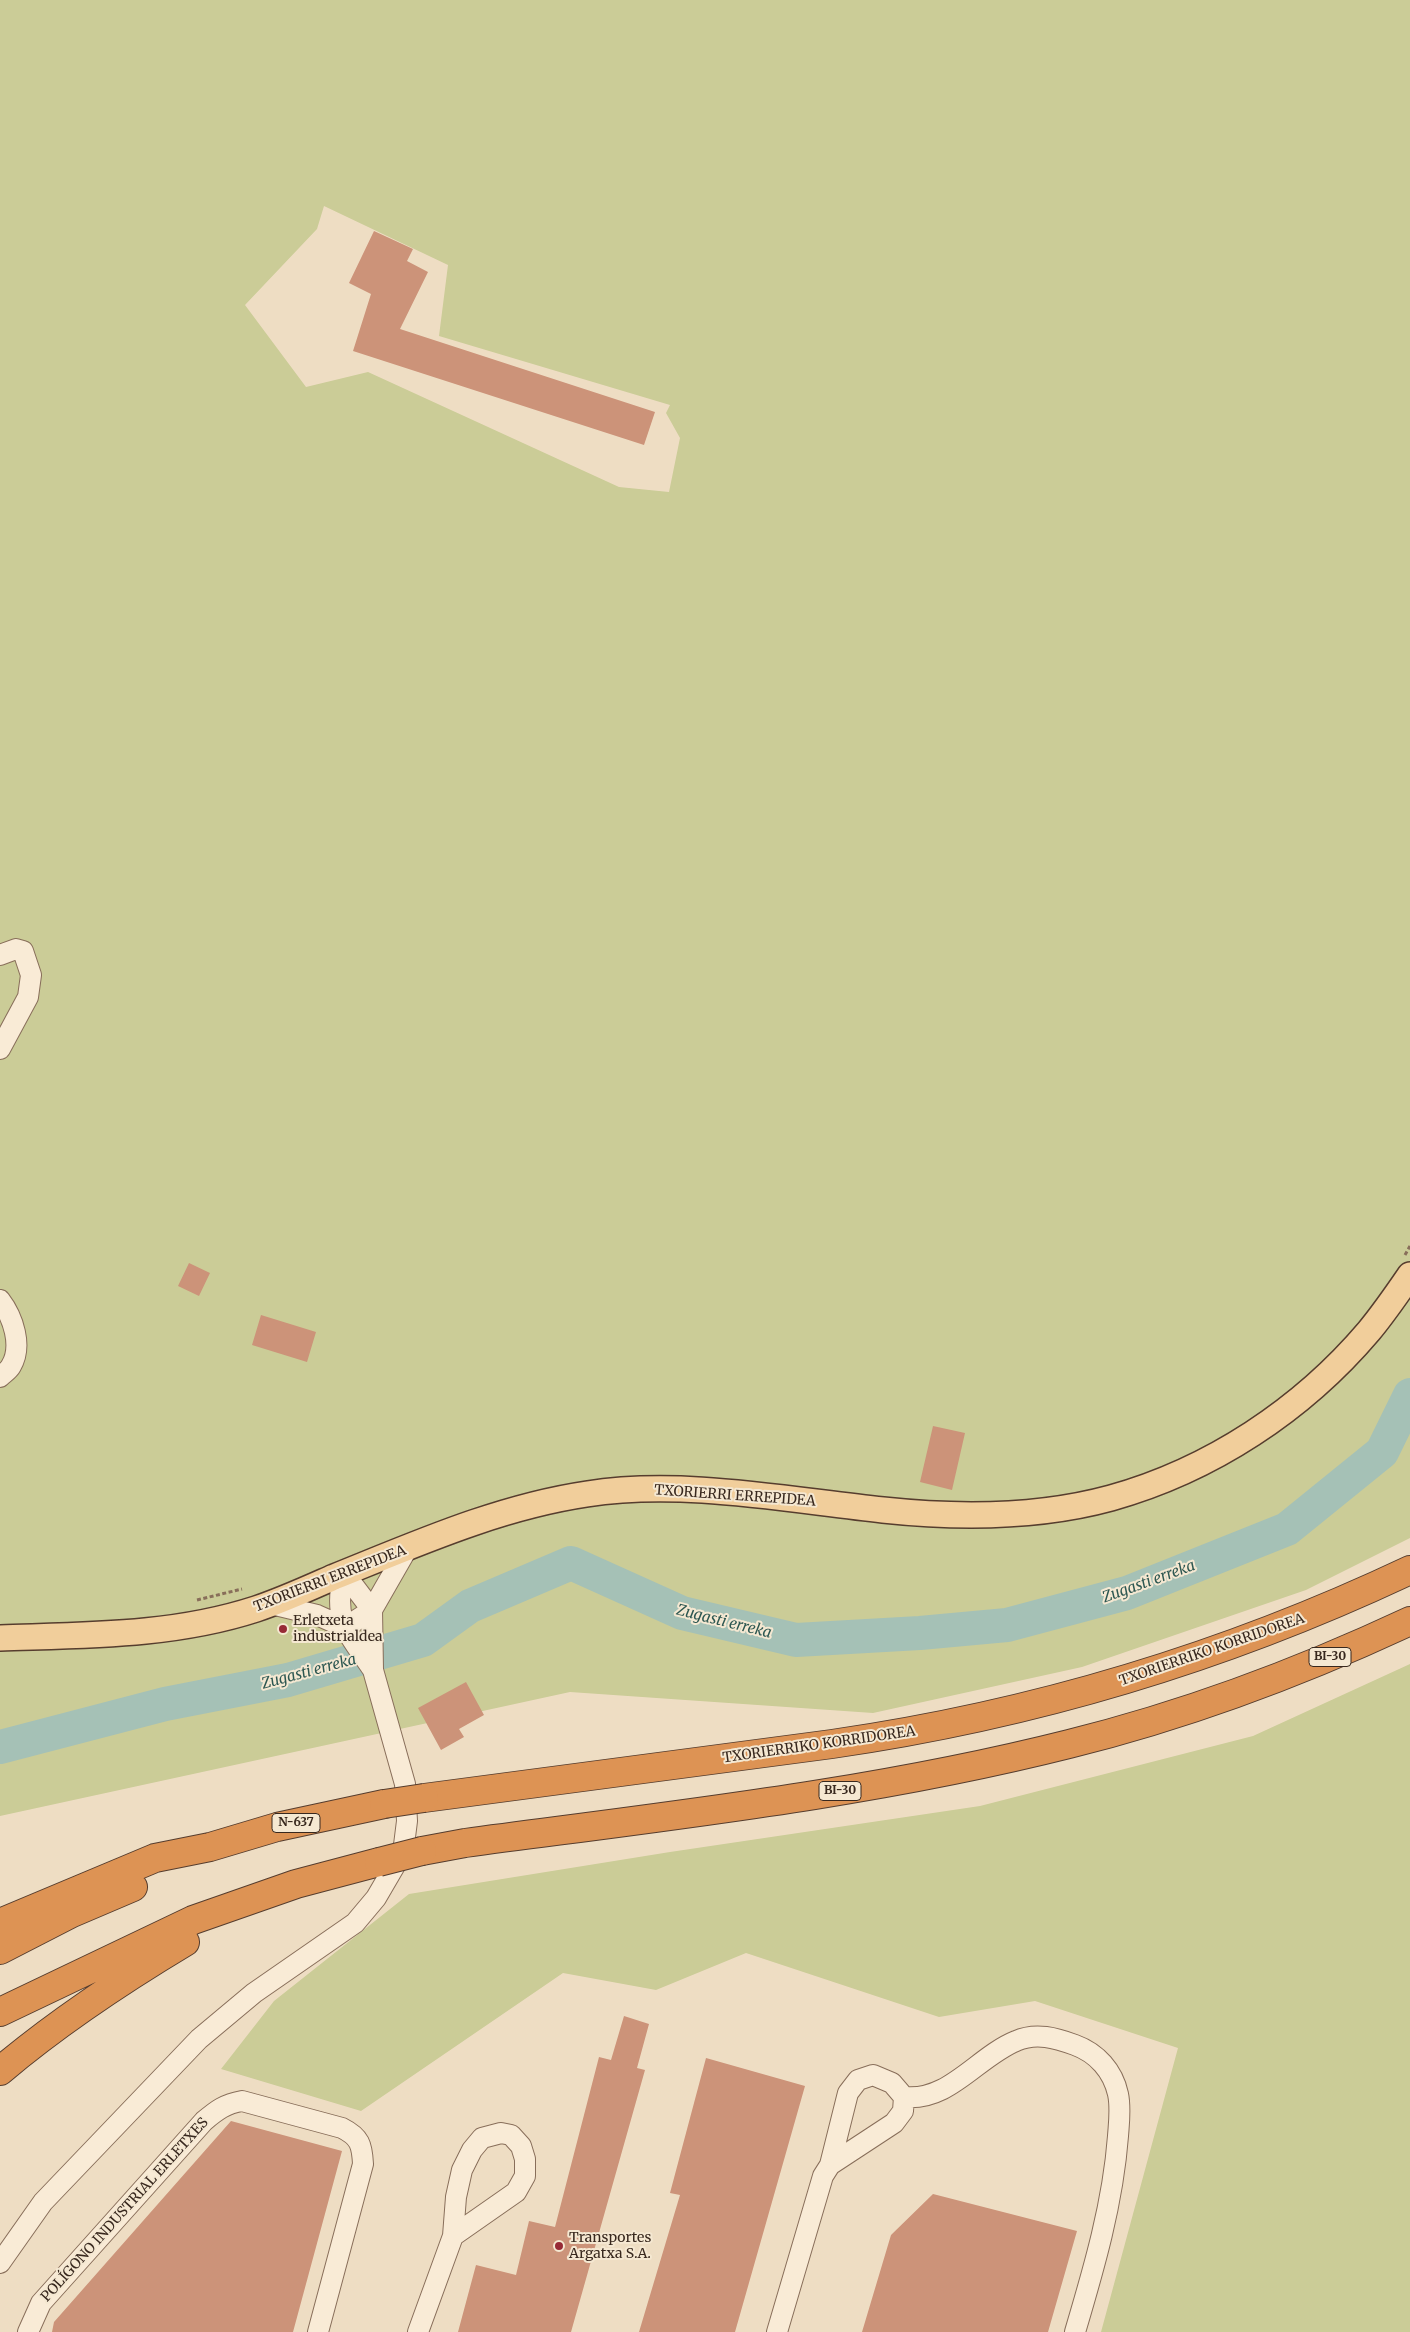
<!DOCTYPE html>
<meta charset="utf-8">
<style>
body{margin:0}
canvas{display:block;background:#eeddc3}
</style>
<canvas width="1410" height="2332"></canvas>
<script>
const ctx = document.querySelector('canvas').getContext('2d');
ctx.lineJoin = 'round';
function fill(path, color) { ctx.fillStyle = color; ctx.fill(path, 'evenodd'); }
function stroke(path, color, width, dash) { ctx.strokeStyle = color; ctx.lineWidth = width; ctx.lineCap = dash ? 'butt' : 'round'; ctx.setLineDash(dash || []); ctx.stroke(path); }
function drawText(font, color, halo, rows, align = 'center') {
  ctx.font = font + ' Merriweather,serif'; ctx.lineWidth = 4; ctx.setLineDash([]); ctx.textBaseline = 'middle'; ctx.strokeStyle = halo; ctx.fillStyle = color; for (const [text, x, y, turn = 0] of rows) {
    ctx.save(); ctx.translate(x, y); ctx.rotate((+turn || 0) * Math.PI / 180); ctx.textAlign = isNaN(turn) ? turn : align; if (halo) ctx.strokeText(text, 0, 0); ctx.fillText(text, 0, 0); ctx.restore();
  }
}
fill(new Path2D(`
 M0,0H1410V1538L1306,1590L1082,1667L873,1713L570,1692L0,1816ZM324,206L448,265L439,336L670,405L666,413L680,438L669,492L619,487L368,372L306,387L245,305L317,229Z
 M1410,1664V2332H1101L1178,2048L1035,2001L939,2017L746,1953L656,1990L563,1973L361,2111L221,2069L274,2001L409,1894L670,1852L980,1806L1253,1736Z`), '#cbcc97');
stroke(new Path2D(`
 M0,1747L165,1704L288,1680L423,1640L470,1606L571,1563L682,1613L796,1640L920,1633L1007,1625L1127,1593L1287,1529L1382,1452L1410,1395`), '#a5c1b6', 34);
fill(new Path2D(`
 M374,231L413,249L407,261L428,272L400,329L655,412L644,445L353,351L371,294L349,283Z
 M189,1263L210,1273L199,1296L178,1286Z
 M261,1315L316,1332L307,1362L252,1345Z
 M933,1426L965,1433L952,1490L920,1482Z
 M466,1682L484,1715L459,1729L464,1737L441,1750L418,1708Z
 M624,2016L649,2024L637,2068L645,2070L571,2332H458L476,2265L516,2275L529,2221L555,2227L599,2057L611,2060Z
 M706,2058L805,2086L735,2332H639L680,2195L670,2193Z
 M231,2121L342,2151L293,2332H52L54,2322Z
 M933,2194L1077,2231L1048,2332H862L891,2235Z`), '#cc9379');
const minor = new Path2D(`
 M0,955L16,949L23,951L31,975L28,997L0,1049
 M0,1300C13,1317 23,1346 11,1366C9,1370 3,1374 0,1377
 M344,1573C332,1620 348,1633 373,1670
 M271,1604L317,1615L337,1624L352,1623L372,1610L407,1549
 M904,2097C949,2102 977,2057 1016,2041C1036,2032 1056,2038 1075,2045C1097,2053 1113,2071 1118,2094C1121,2108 1119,2122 1118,2136C1113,2203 1094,2268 1075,2332
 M830,2165L848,2093L858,2080L873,2075L892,2083L904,2097
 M0,2263L43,2202L199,2039L254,1993L355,1923L376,1898L397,1862L404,1845L407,1821L405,1784L373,1670L372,1610L344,1573
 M28,2332L41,2303L204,2121C217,2110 225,2104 242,2101L342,2128C360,2137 362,2145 363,2164L318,2332
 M418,2332L453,2236L456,2197L462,2170L472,2150L482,2138L501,2133L511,2135L521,2146L525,2159V2176L516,2192L453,2236
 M777,2332L823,2176L830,2165L894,2123L903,2111L904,2097`);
const major = new Path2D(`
 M0,1638C87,1635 173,1636 256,1609C283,1600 309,1588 334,1577C416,1544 499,1507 587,1494C682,1479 788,1500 883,1510C958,1518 1038,1518 1111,1498C1211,1470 1302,1410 1369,1331C1384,1313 1397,1294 1410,1275`);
const highway = new Path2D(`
 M424,1798L832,1744C1033,1715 1226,1657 1410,1570
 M422,1851L465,1843C667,1816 871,1794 1069,1744C1186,1715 1301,1672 1410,1621
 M0,1923L155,1858L210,1847L277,1827L384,1804
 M0,1950L72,1913L133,1887
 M0,2012L193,1920L296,1884L379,1862
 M0,2071C58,2022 120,1981 185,1942`);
stroke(minor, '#886e5a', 22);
stroke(major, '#563d2e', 28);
stroke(highway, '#563d2e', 30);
stroke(new Path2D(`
 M1405,1255L1410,1246
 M197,1600L242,1589`), '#886e5a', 3, [4, 2.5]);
stroke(minor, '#f9ebd6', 20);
stroke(major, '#f1ce9b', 25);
stroke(highway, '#dd9354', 28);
const highwayBridge = new Path2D(`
 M384,1804L424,1798
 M379,1862L422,1851`);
stroke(highwayBridge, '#563d2e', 30, []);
stroke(highwayBridge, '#dd9354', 28);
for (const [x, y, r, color] of [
 [283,1629,5,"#972a36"],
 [559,2246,5,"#972a36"]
]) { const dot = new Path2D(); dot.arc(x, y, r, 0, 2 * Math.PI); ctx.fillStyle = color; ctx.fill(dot); stroke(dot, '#f5e8d2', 2); }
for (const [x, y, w] of [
 [1330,1657,42],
 [840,1791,42],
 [296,1823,48]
]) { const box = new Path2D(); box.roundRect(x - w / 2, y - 9.5, w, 19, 4); ctx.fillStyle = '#f5e8d2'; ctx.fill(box); stroke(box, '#38281e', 1); }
drawText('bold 12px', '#38281e', null, [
 ["BI-30",1330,1657],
 ["BI-30",840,1791],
 ["N-637",296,1823]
]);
drawText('14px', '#38281e', '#f5e8d2', [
 ["TXORIERRI ERREPIDEA",735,1496,4],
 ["TXORIERRI ERREPIDEA",330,1579,-21],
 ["TXORIERRIKO KORRIDOREA",1212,1650,-19],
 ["TXORIERRIKO KORRIDOREA",819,1745,-8],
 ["POLÍGONO INDUSTRIAL ERLETXES",125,2210,-48]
]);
drawText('14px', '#38281e', '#f5e8d2', [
 ["Erletxeta",293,1621],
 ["industrialdea",293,1637],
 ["Transportes",569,2238],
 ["Argatxa S.A.",569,2254]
], 'left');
drawText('italic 15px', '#2d5751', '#f5e8d2', [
 ["Zugasti erreka",1149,1582,-20],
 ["Zugasti erreka",724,1622,14],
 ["Zugasti erreka",309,1672,-15]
]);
</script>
